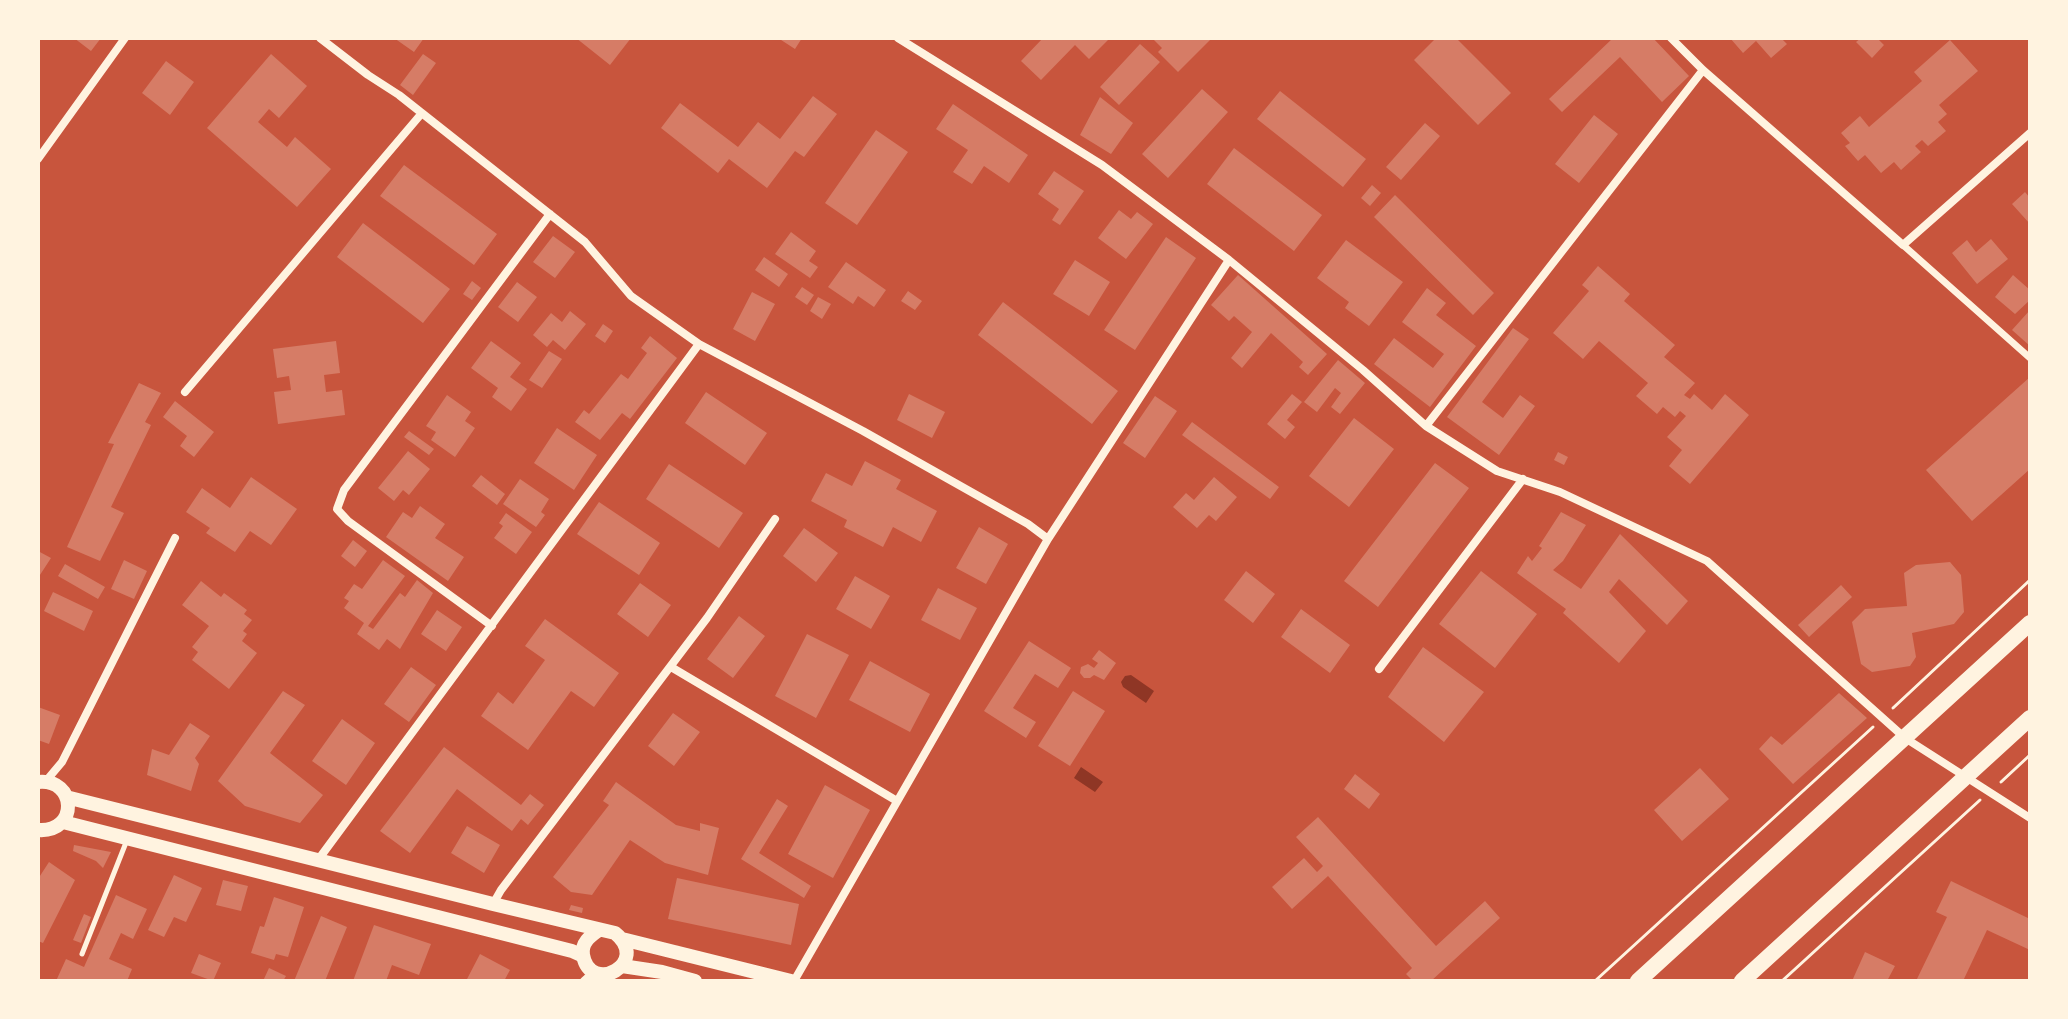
<!DOCTYPE html>
<style>
body{margin:0}
#map{position:relative;width:2068px;height:1019px;overflow:hidden;background:#c8553d;font-family:"Work Sans",sans-serif}
canvas{display:block}
.frame{position:absolute;inset:0;border:40px solid #fff3e0;pointer-events:none}
</style>
<div id="map">
<canvas width="2068" height="1019"></canvas>
<div class="frame"></div>
</div>
<script>
const ctx = document.querySelector('canvas').getContext('2d');
ctx.lineJoin = 'round';
function fill(path, color) { ctx.fillStyle = color; ctx.fill(path, 'evenodd'); }
function stroke(path, color, width, dash) { ctx.strokeStyle = color; ctx.lineWidth = width; ctx.lineCap = dash ? 'butt' : 'round'; ctx.setLineDash(dash || []); ctx.stroke(path); }
fill(new Path2D(`
 M1131,675L1154,691L1146,703L1123,687L1121,682L1125,676Z
 M1081,767L1103,782L1095,792L1074,778Z`), '#8f3625');
fill(new Path2D(`
 M74,38H101L91,51Z
 M394,38H424L414,52Z
 M576,38H631L610,65Z
 M778,38H802L795,49Z
 M1043,38H1110L1089,59L1075,45L1041,80L1021,61Z
 M1152,38H1212L1178,72L1158,52L1162,48Z
 M1436,38H1456L1511,93L1478,125L1414,60Z
 M1613,38H1653L1689,76L1662,102L1620,57L1562,112L1549,99Z
 M1730,38H1781L1787,44L1771,58L1756,41L1743,53Z
 M1861,38H1877L1884,45L1872,58L1856,42Z
 M1950,40L1978,71L1939,105L1947,114L1938,122L1946,131L1928,146L1922,140L1915,146L1921,152L1901,170L1894,162L1881,173L1865,155L1858,161L1845,146L1850,143L1841,133L1860,116L1869,127L1922,81L1914,72Z
 M1140,44L1160,62L1119,105L1100,87Z
 M271,54L307,86L279,118L269,109L258,122L287,147L295,137L331,169L297,207L207,128Z
 M423,54L436,63L413,95L400,85Z
 M166,61L194,82L170,115L142,93Z
 M1202,89L1228,112L1168,178L1142,154Z
 M1280,91L1366,159L1343,187L1257,119Z
 M813,96L837,114L804,157L795,151L767,188L729,159L718,173L661,128L680,103L738,147L758,122L780,139Z
 M1100,97L1133,123L1111,154L1080,135Z
 M953,104L1028,155L1009,183L984,166L972,184L953,172L968,150L936,129Z
 M1594,115L1618,134L1579,183L1555,164Z
 M1425,123L1440,136L1401,180L1386,167Z
 M876,130L908,152L857,225L825,203Z
 M1234,148L1322,215L1294,251L1207,184Z
 M404,165L497,234L474,265L380,196Z
 M1054,171L1084,191L1060,225L1052,220L1059,209L1038,194Z
 M1372,185L1381,193L1370,206L1361,198Z
 M2025,192L2030,198V224L2012,204Z
 M1395,195L1494,293L1473,315L1374,217Z
 M1119,210L1131,219L1137,212L1153,224L1126,259L1098,238Z
 M363,223L450,289L423,323L337,257Z
 M791,232L816,251L809,261L818,267L810,278L775,254Z
 M553,236L575,252L555,278L533,262Z
 M1166,237L1196,258L1135,350L1104,330Z
 M1991,239L2008,259L1977,284L1952,253L1967,240L1976,252Z
 M1346,240L1403,282L1369,326L1345,308L1349,302L1317,278Z
 M764,257L788,274L779,287L755,270Z
 M1075,260L1110,282L1089,316L1053,294Z
 M846,262L886,290L874,307L858,296L853,304L828,287Z
 M1598,266L1630,294L1624,301L1675,345L1664,357L1695,383L1684,395L1690,399L1694,394L1712,410L1725,394L1749,415L1690,484L1669,466L1682,450L1667,437L1686,416L1680,411L1675,417L1663,407L1657,414L1636,396L1648,383L1599,341L1583,359L1553,333L1589,291L1582,285Z
 M1238,275L1327,354L1308,375L1299,367L1303,362L1271,333L1242,368L1231,358L1252,332L1234,316L1229,321L1211,305Z
 M2013,275L2030,290V300L2015,314L1995,297Z
 M472,281L481,288L472,300L463,294Z
 M517,282L537,297L518,322L498,307Z
 M802,287L814,295L807,305L795,297Z
 M1427,288L1446,303L1436,315L1476,346L1430,407L1374,364L1394,338L1433,368L1444,354L1402,322Z
 M908,291L922,301L915,310L901,301Z
 M752,292L775,304L755,341L733,329Z
 M818,297L831,304L822,319L810,311Z
 M1003,302L1118,391L1092,424L978,335Z
 M2030,310V346L2012,330Z
 M570,311L586,324L565,350L553,340L547,347L533,335L551,313L562,322Z
 M603,324L613,331L605,343L595,336Z
 M1513,328L1529,339L1482,402L1503,418L1520,395L1535,406L1499,455L1447,417Z
 M650,336L677,358L630,419L622,413L600,440L575,422L584,410L589,414L621,374L628,379L647,353L641,348Z
 M336,341L340,373L324,375L326,392L342,390L345,415L278,424L274,392L291,390L289,376L277,378L273,349Z
 M491,341L521,363L510,377L527,389L511,411L492,397L498,388L471,368Z
 M549,351L562,359L542,388L529,380Z
 M1338,360L1365,383L1340,414L1331,407L1341,393L1335,388L1317,412L1304,402Z
 M2030,377V469L1972,521L1926,470Z
 M139,383L161,393L145,422L151,425L111,507L124,513L100,561L67,547L114,444L108,443Z
 M706,392L767,433L745,465L685,423Z
 M909,394L945,412L932,438L897,420Z
 M1292,394L1302,402L1287,420L1295,427L1285,439L1267,424Z
 M447,395L471,412L465,421L475,428L455,457L431,440L436,432L426,426Z
 M1155,396L1177,411L1145,458L1123,443Z
 M175,401L214,432L194,457L180,446L187,436L163,417Z
 M1354,418L1394,449L1349,507L1309,476Z
 M1192,422L1279,487L1270,499L1182,435Z
 M557,428L597,455L574,490L534,463Z
 M409,431L434,449L429,455L404,437Z
 M408,451L430,469L409,495L403,490L394,501L378,488Z
 M1558,452L1568,457L1564,465L1554,460Z
 M865,461L901,480L896,489L937,511L921,542L893,527L883,547L844,527L847,520L811,501L826,473L852,486Z
 M1435,463L1469,488L1378,607L1344,581Z
 M669,464L743,513L719,548L646,499Z
 M481,475L505,494L497,505L472,486Z
 M251,477L297,509L271,545L250,531L235,552L206,533L210,528L186,512L202,488L230,508Z
 M1214,477L1237,497L1216,521L1209,515L1197,528L1173,507L1186,493L1194,500Z
 M520,479L549,499L541,512L545,515L536,527L503,504Z
 M599,502L660,543L639,575L577,534Z
 M420,506L445,524L435,538L464,557L448,581L386,537L403,512L412,518Z
 M1561,512L1586,525L1563,561L1553,570L1581,589L1620,534L1688,601L1667,625L1619,579L1609,592L1646,631L1619,663L1563,613L1566,609L1517,573L1528,556L1532,561L1542,548L1539,546Z
 M506,513L532,532L516,554L494,538L503,526L499,523Z
 M979,527L1008,544L986,584L956,568Z
 M804,528L838,553L816,582L783,556Z
 M353,540L367,551L355,567L341,556Z
 M38,551L51,558L38,578Z
 M124,560L147,571L134,599L111,589Z
 M383,560L405,576L368,626L373,629L400,593L405,597L417,580L433,593L400,649L387,639L379,650L357,634L364,623L344,608L349,601L344,598L354,584L362,589Z
 M1950,562L1961,575L1964,612L1954,624L1912,633L1916,657L1910,666L1872,672L1861,664L1852,622L1865,609L1907,606L1904,573L1916,565Z
 M65,564L105,587L98,599L58,576Z
 M1246,571L1275,594L1253,623L1224,600Z
 M1481,571L1537,614L1495,668L1439,624Z
 M855,576L890,596L871,629L836,609Z
 M201,581L221,597L224,593L247,610L244,614L252,620L243,631L247,634L242,641L257,653L229,689L192,660L198,652L192,647L209,626L182,605Z
 M640,583L671,605L648,637L617,614Z
 M1841,585L1852,597L1809,637L1798,625Z
 M938,588L977,608L960,640L921,620Z
 M53,592L93,611L84,631L44,611Z
 M1301,609L1350,645L1330,673L1281,637Z
 M437,610L462,627L446,651L421,634Z
 M739,616L765,636L733,678L707,659Z
 M545,619L619,673L594,707L571,691L528,750L481,716L498,692L513,704L545,660L525,646Z
 M807,634L849,655L816,718L775,696Z
 M1029,641L1071,668L1058,688L1035,674L1013,708L1036,722L1026,738L984,711Z
 M1423,647L1484,692L1444,742L1388,697Z
 M1099,650L1116,663L1104,680L1094,675L1090,678H1084L1080,673L1081,667L1088,664L1094,668L1098,663L1092,659Z
 M870,661L930,694L910,732L849,700Z
 M411,667L436,685L409,722L384,704Z
 M283,691L305,705L270,753L323,795L300,823L245,806L218,781Z
 M1073,691L1105,711L1070,766L1038,746Z
 M1839,693L1867,718L1793,784L1759,749L1771,736L1782,745Z
 M38,707L60,715L49,744L38,740Z
 M673,713L700,732L674,766L648,746Z
 M342,719L375,743L346,785L312,761Z
 M190,723L210,736L195,758L199,764L191,791L147,775L152,749L169,755Z
 M444,747L521,805L530,794L544,805L528,825L521,819L512,831L457,789L410,853L380,831Z
 M1700,768L1729,799L1682,841L1654,810Z
 M1355,774L1380,794L1369,809L1344,789Z
 M616,782L676,825L700,831V823L719,828L708,875L665,863L630,840L592,895L571,892L553,877L609,805L603,801Z
 M825,785L870,810L833,878L788,854Z
 M777,799L788,806L759,853L811,886L804,898L741,859Z
 M1318,817L1436,946L1485,901L1500,918L1431,981H1413L1406,974L1412,968L1328,876L1292,909L1272,887L1304,858L1317,872L1323,866L1296,837Z
 M467,826L500,845L484,873L451,853Z
 M74,845L111,852L103,868L96,861L73,851Z
 M49,862L75,880L43,943L38,941V879Z
 M174,875L202,888L186,922L174,917L164,937L148,930Z
 M677,878L799,904L791,945L668,919Z
 M223,880L248,886L241,911L216,905Z
 M1951,881L2030,919V950L1987,930L1963,981H1916L1947,917L1936,912Z
 M116,895L147,909L133,939L121,933L109,959L132,969L127,981H56L66,959L84,967Z
 M274,897L304,907L288,957L276,954L274,960L251,953L260,926L264,927Z
 M571,905L583,908L582,913L569,910Z
 M84,914L91,917L81,943L73,940Z
 M321,916L347,927L325,981H294Z
 M374,925L431,944L419,975L392,965L386,981H353Z
 M1865,952L1895,966L1887,981H1852Z
 M199,954L221,963L213,981L191,973Z
 M480,954L510,970L504,981H466Z
 M269,968L286,976L283,981H263Z`), '#d67c66');
stroke(new Path2D(`
 M1893,708L2030,580
 M2001,782L2030,755
 M1595,981L1873,727
 M1782,981L1980,800`), '#fff3e0', 3);
stroke(new Path2D(`
 M82,954L127,840`), '#fff3e0', 5);
stroke(new Path2D(`
 M1903,245L2030,358`), '#fff3e0', 7);
stroke(new Path2D(`
 M320,38L368,75L399,95L585,242L631,296L699,344L863,431L1028,524L1048,539
 M898,38L1102,165L1229,260L1363,370L1426,426L1497,471L1560,492L1707,561L1905,738L2030,818
 M1671,38L1703,70L1903,245L2030,133
 M38,159L125,38
 M185,392L422,113
 M1426,426L1703,70
 M492,626L348,521L337,509L344,490L550,214
 M671,667L897,801
 M1379,669L1523,479
 M46,781L62,762L175,538
 M318,860L699,344
 M493,904L501,890L707,618L775,519
 M584,981L594,972
 M794,981L1048,539L1229,260`), '#fff3e0', 8);
stroke(new Path2D(`
 M38,782C77,778 79,833 38,830
 M66,797L493,904L615,933C652,963 590,996 583,955C581,943 590,936 599,930
 M63,822L572,951L583,956
 M622,939L791,981
 M622,966L662,972L695,981`), '#fff3e0', 14);
stroke(new Path2D(`
 M1638,981L2030,623
 M1742,981L2030,718`), '#fff3e0', 16);
</script>
